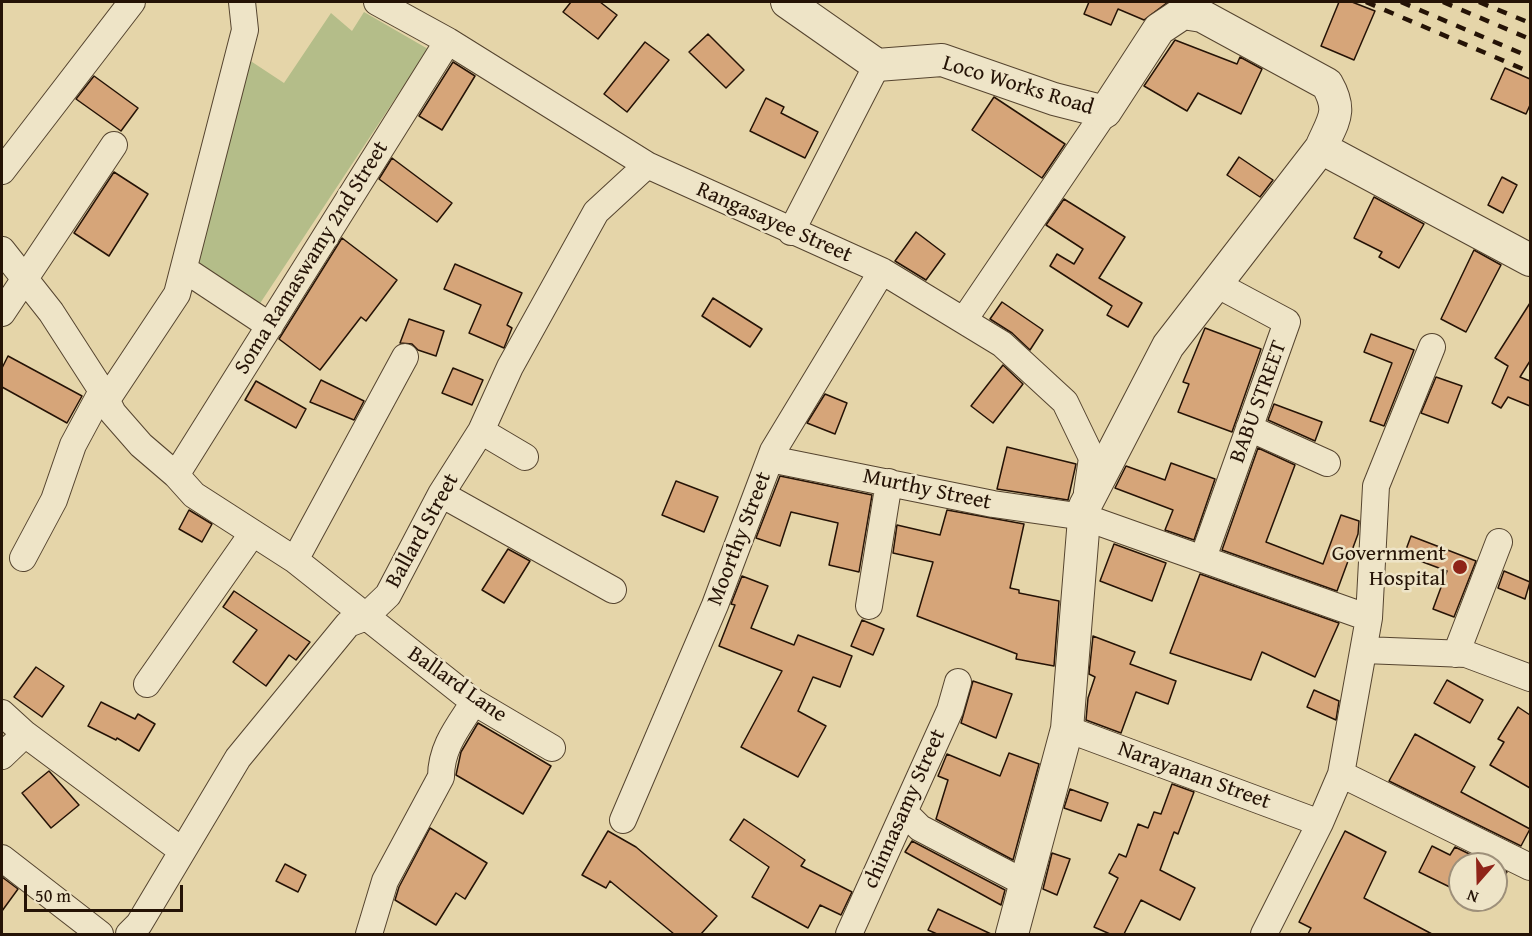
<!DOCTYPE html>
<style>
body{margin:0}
#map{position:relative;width:1532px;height:936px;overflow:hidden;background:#e5d5a9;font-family:"Gentium Book Plus",serif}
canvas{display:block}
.frame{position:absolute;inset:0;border:3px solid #251306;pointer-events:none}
.north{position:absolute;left:1448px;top:852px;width:60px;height:60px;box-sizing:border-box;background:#eee4c7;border:2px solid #9e907a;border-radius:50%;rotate:200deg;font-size:16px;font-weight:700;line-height:24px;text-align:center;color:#251306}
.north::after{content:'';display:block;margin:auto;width:21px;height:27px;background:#8f2418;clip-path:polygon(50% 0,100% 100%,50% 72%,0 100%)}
.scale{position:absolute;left:24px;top:885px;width:159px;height:27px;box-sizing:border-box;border:3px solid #251306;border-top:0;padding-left:8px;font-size:18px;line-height:21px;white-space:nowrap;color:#251306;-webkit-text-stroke:4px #eee4c7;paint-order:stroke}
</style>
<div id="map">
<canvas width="1532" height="936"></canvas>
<div class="frame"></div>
<div class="north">N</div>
<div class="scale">50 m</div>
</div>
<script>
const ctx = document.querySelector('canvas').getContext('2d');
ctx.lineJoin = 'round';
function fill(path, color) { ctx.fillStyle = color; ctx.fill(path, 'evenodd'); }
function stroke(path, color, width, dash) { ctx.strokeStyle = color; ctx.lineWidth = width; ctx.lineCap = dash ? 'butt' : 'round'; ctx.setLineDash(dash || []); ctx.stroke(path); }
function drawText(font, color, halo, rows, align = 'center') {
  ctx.font = font + ' "Gentium Book Plus",serif'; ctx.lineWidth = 5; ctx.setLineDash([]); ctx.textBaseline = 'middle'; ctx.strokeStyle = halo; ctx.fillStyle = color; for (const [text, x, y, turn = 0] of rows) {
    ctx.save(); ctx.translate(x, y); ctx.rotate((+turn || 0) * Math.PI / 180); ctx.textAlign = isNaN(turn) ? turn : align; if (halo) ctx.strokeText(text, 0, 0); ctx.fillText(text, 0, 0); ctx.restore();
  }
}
fill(new Path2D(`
 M364,12L428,49L255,311L194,273L243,56L284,83L331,13L352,31Z`), '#b4bd89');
const building = new Path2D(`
 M571,2H600L617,15L598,39L563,12Z
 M1089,2H1168L1144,20L1118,9L1111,25L1084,14Z
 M1339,2H1352L1375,11L1354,60L1321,46Z
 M708,34L744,70L726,88L689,52Z
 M1175,40L1237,64L1240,57L1262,69L1241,114L1198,93L1187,111L1144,86Z
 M645,42L669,60L627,112L604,94Z
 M453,62L475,76L442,130L419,116Z
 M1505,68L1530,79V105L1526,114L1491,99Z
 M94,76L138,108L121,131L76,99Z
 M994,97L1065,144L1042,178L972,130Z
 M766,98L784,107L781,113L818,132L805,158L750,131Z
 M1239,157L1273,180L1260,197L1227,175Z
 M392,158L452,203L437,222L379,179Z
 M114,172L148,194L109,256L74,233Z
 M1502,177L1517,185L1503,213L1488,205Z
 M1374,197L1424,224L1399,268L1379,257L1382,252L1354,238Z
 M1064,199L1125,237L1099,278L1142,303L1128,327L1107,315L1112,306L1050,266L1057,254L1074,264L1083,249L1046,225Z
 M916,232L945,254L926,280L895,261Z
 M342,238L397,280L366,321L361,317L320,370L279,339Z
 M1474,250L1501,265L1466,332L1441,319Z
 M455,264L522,293L507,325L512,328L504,348L469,333L481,305L444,289Z
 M713,298L762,329L750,347L702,316Z
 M1002,302L1043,330L1030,350L1012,333L990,319Z
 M1530,303V361L1520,377L1530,381V406L1508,397L1501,408L1492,403L1508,366L1495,358Z
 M409,319L444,331L436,356L418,350L412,344L400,343Z
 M1205,328L1261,349L1232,432L1178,412L1189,384L1183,382Z
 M1371,334L1414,350L1384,426L1370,421L1392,363L1364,352Z
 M8,356L82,396L67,423L2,387V368Z
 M1003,365L1023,384L993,423L971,406Z
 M453,368L483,380L472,405L442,393Z
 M1436,377L1462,386L1448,423L1421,413Z
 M321,380L364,401L354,420L310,402Z
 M256,381L306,409L296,428L245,400Z
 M825,394L847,403L835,434L807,423Z
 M1274,404L1322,422L1315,441L1268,420Z
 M1007,447L1076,464L1068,500L997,489Z
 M1258,448L1295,465L1266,542L1323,564L1341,515L1359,521L1358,534L1337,591L1222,550Z
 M1171,463L1215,479L1194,540L1165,530L1173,510L1115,488L1126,466L1165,480Z
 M780,476L872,495L859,572L829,565L838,523L791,512L780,546L756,538Z
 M676,481L718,497L704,532L662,515Z
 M189,510L212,524L202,542L179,529Z
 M947,510L1024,524L1010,588L1019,590V593L1059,601L1054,666L1016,659L1017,654L917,616L933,562L893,553L897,525L940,535Z
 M1411,536L1476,561L1454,617L1433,609L1447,571L1404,555Z
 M1114,544L1166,563L1152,601L1100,581Z
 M508,549L530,561L504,603L482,590Z
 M1504,571L1530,582L1525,599L1498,588Z
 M1200,574L1339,623L1315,677L1262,652L1251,680L1170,653Z
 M742,576L768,586L751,628L794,645L798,635L852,656L840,687L813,677L798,711L826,726L798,777L741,747L782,671L719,646L735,605L731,604Z
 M234,591L310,642L296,660L289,655L266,686L233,662L257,630L223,607Z
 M862,620L884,629L873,655L851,646Z
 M1093,636L1135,652L1130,664L1176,681L1168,704L1136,692L1121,733L1086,720L1088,698L1095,677L1089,674Z
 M36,667L64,686L42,717L14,697Z
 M1447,680L1483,700L1470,723L1434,703Z
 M973,681L1012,694L996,738L961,723Z
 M1314,690L1339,701L1336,720L1307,707Z
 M101,702L135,719L138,714L155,724L139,751L117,738L116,740L88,726Z
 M1518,707L1530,715V788L1490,765L1504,742L1498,739Z
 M478,723L551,766L523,814L456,775L461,752Z
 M1415,734L1475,767L1461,792L1530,829L1521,846L1389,781Z
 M1009,753L1039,764L1013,860L936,819L948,780L938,776L947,754L1000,776Z
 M49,771L79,805L51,828L22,793Z
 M1172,784L1194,792L1178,834L1174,832L1160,870L1195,888L1180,920L1141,900L1124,934H1110L1094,927L1118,878L1109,873L1119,854L1126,857L1138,824L1148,828L1154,812L1161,814Z
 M1070,789L1108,803L1101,821L1064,808Z
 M744,819L805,860L801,866L852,892L841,915L820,905L808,928L752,897L769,867L730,840Z
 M430,828L487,863L465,899L456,893L436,925L395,900L399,887Z
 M608,831L636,847L717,916L701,934H674L610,881L606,888L582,875Z
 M1345,831L1386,852L1364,898L1432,934H1308L1311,928L1299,922Z
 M912,841L1005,890L1001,905L905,852Z
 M1432,846L1450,855L1455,847L1490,864H1460V892L1419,872Z
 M1052,853L1070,859L1057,895L1043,889Z
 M285,864L306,875L298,892L276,881Z
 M1496,867L1507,872L1496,892Z
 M2,877L18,889L2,911Z
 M938,909L991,934H937L928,930Z`);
fill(building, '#d6a579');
stroke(building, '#251306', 1.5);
const minor = new Path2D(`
 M377,2L448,41L647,165L882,271L1002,344L1065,402L1092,458L1087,492
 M2,171L132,2
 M791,232L877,65
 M2,250L51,312L102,391L113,413L141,445L176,475L194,495L295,560L474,702L552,748
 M184,269L270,326
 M2,313L114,145
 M964,320L1105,112
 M106,401L177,294L245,30L242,2
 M1249,428L1327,463
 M481,431L525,457
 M770,459L993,504L1084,517L1369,618L1341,774L1320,823L1264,934
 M176,475L448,41
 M441,494L613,590
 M23,558L54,500L73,445L102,391
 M1203,558L1287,322L1216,284
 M295,560L405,357
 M869,606L889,482
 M1369,618L1376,486L1432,347
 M1364,650L1466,654L1530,678
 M1456,654L1499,542
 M147,684L252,534
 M2,713L25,734
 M1067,729L1320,823
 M2,756L25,734L181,850
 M1341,774L1530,867
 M904,812L920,828L1025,883
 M623,820L715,605L773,451L882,271
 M2,858L100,934
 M129,934L139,924L238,758L348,624L364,618L388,595L441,494L481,431L510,367L596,212L647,165
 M369,934L385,881L441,777C441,747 458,727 474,702
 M849,934L950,710L958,682`);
const tertiary = new Path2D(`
 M787,2L877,65L942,60L1054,99L1105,112L1159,29L1183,13L1202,16L1327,84C1343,112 1333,120 1321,148L1530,260
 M1012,934L1067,729L1085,506L1168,346L1321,148`);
stroke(minor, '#55442f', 28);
stroke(tertiary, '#55442f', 34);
stroke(minor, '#eee4c7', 26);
stroke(tertiary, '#eee4c7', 32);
stroke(new Path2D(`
 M1366,2L1530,72
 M1401,2L1530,57
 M1443,2L1530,39
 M1479,2L1530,23`), '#251306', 4.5, [10, 10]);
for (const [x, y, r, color] of [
 [1460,567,8,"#8f2418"]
]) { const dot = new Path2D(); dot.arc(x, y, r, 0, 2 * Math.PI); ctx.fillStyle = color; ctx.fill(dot); stroke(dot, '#eee4c7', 2); }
drawText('22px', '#251306', '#eee4c7', [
 ["Loco Works Road",1018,86,17],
 ["Rangasayee Street",774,223,24],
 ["Soma Ramaswamy 2nd Street",312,258,-58],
 ["BABU STREET",1259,402,-70],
 ["Murthy Street",927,490,12],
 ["Ballard Street",423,531,-61],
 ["Moorthy Street",740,539,-69],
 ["Ballard Lane",457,685,35],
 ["Narayanan Street",1194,776,20],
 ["chinnasamy Street",905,809,-66]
]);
drawText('22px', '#251306', '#eee4c7', [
 ["Government",1446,554],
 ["Hospital",1446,579]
], 'right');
</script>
